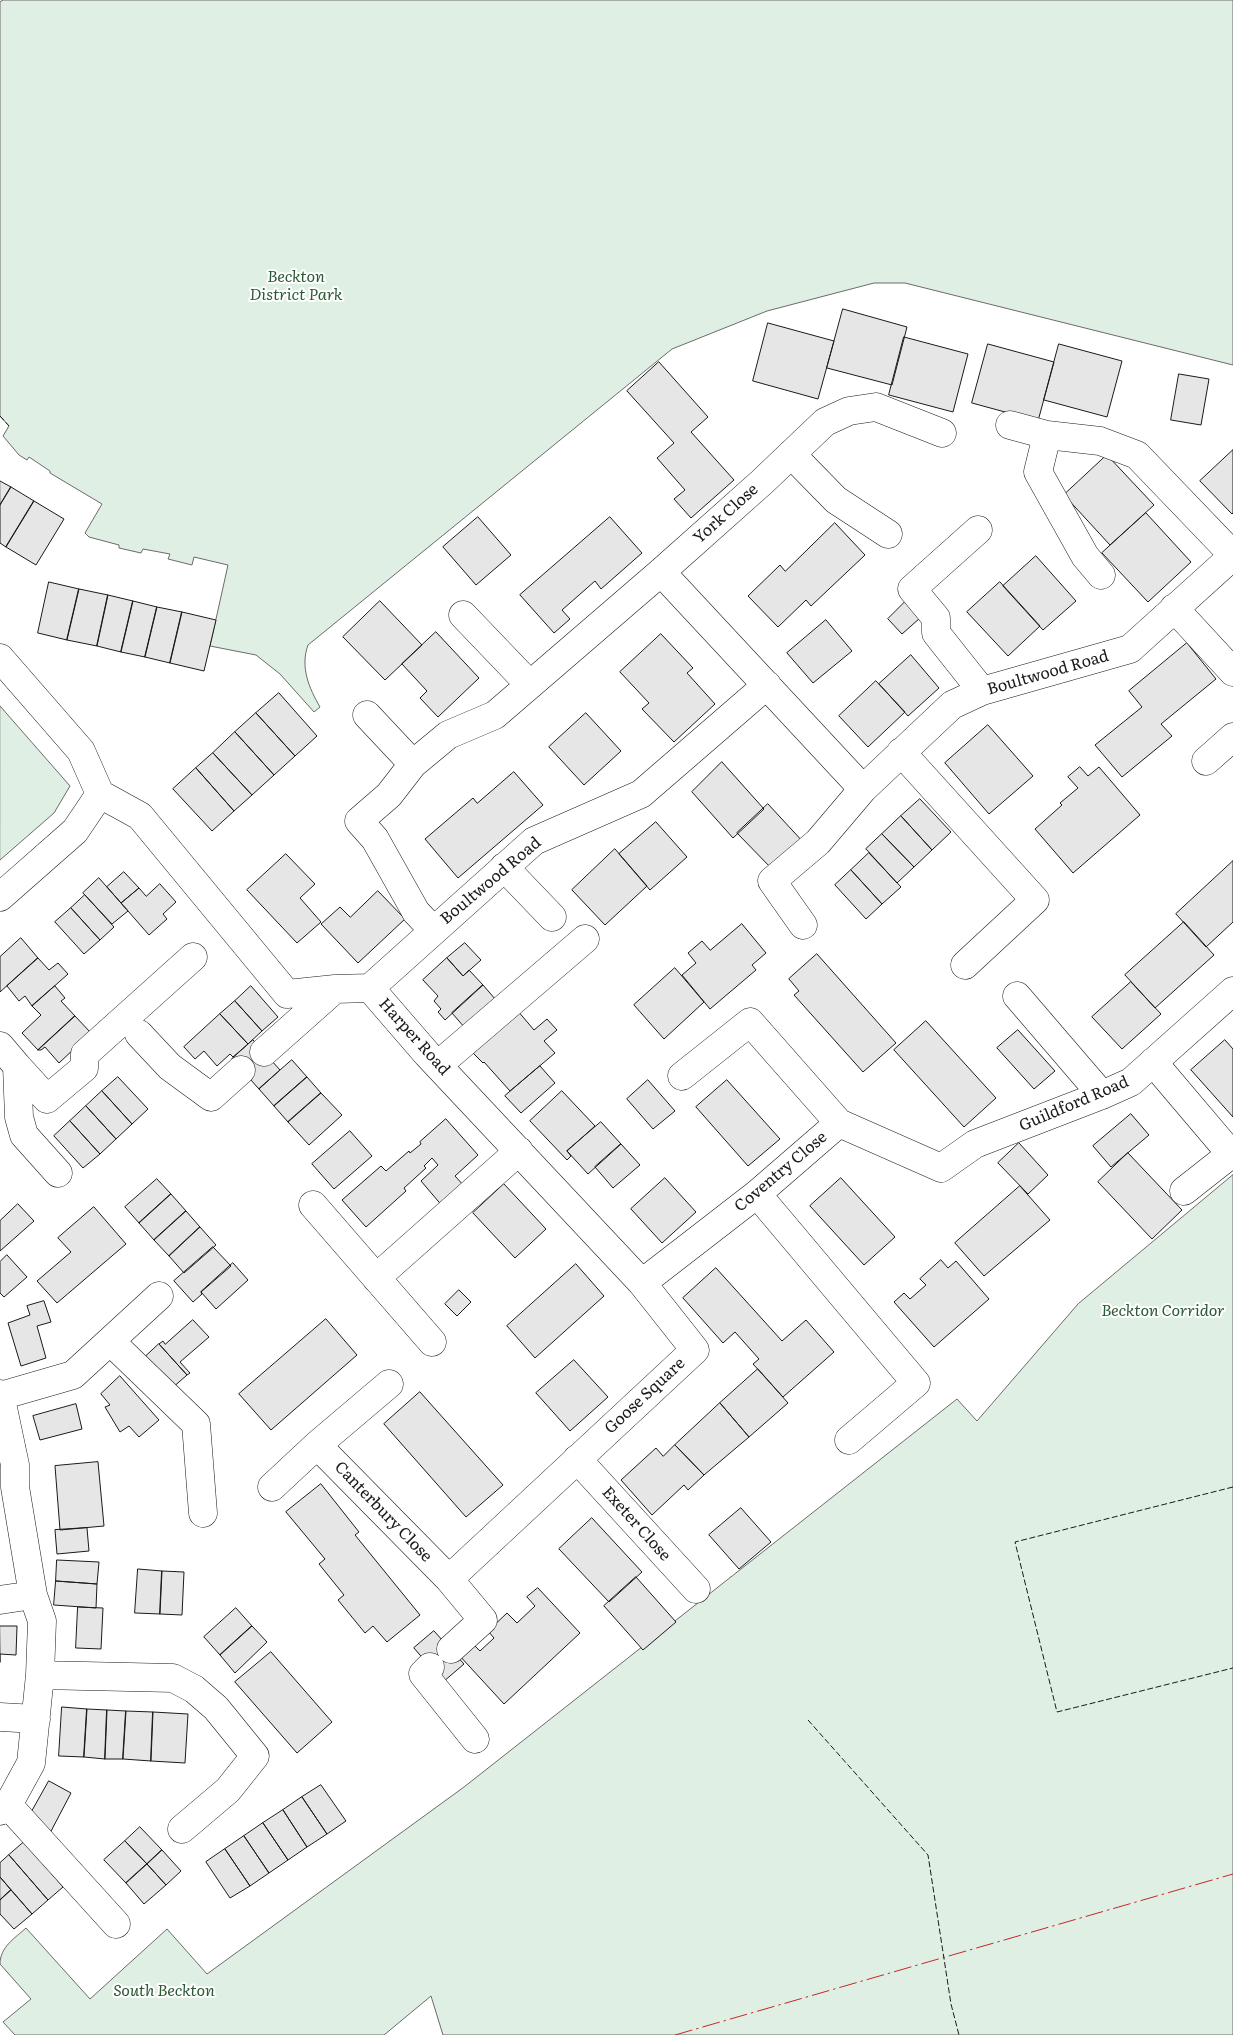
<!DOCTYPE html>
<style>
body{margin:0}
canvas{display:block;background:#fff}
</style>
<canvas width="1233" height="2035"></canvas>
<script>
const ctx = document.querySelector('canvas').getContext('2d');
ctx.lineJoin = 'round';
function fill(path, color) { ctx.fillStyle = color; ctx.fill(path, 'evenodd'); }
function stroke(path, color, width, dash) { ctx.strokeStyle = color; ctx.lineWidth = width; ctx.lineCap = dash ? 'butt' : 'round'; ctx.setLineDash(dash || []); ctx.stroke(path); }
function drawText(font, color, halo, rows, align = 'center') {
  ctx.font = font + ' Literata,serif'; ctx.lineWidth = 4; ctx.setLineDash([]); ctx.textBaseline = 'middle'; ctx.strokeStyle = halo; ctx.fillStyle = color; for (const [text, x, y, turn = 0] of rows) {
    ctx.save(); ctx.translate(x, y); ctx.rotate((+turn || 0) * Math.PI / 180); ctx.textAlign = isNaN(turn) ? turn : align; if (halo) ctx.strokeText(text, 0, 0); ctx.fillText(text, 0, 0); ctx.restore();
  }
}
const green = new Path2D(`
 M4,0H1233V365L905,283H874L767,311L672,349L308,645C300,667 309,688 320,707L314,712L280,674L256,655L210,646L228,565L194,557L192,565L168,559L170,554L143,549L141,553L119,548V545L89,537L85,533L102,504L50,473V471L29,457L27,460L19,455L3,436L9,426L0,416V2Z
 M0,706L70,786L54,813L0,860Z
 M1233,1175V2035H443L431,1996L384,2035H15L3,2022L31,1999L0,1964C0,1947 15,1938 26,1928L90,1999L167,1929L207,1974L464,1787L957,1399L977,1421L1078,1304Z`);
fill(green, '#e0efe3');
stroke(green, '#6a6a6a', 1);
const building = new Path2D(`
 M843,309L907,327L892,385L827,368Z
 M768,323L834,341L818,399L753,381Z
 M904,337L968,354L953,412L889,395Z
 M988,344L1054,362L1038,421L972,403Z
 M1059,344L1122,361L1107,417L1044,400Z
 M659,362L708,417L691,432L734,480L691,518L674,499L685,490L657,458L674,443L627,391Z
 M1179,374L1209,379L1201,425L1171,420Z
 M1233,450V513L1232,514L1200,481Z
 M1107,455L1154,505L1110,545L1064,495Z
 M0,481L11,487L0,505Z
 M11,487L34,501L6,547L0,543V505Z
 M34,501L64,519L36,565L6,547Z
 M1146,513L1191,562L1148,602L1102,553Z
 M478,517L511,555L476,585L443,547Z
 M610,517L642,553L601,589L595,581L562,610L570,619L554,633L520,595Z
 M835,523L865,555L811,606L806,600L778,627L748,596L780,565L785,571Z
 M1036,556L1076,601L1043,630L1003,586Z
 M49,582L79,589L67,640L38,633Z
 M1000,582L1040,626L1008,656L967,612Z
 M79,589L108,595L97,646L67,640Z
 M108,595L133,601L121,652L97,646Z
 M133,601L157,607L145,657L121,652Z
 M380,601L422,645L385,680L343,637Z
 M905,602L920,618L902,634L888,619Z
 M157,607L182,612L170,663L145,657Z
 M182,612L216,620L204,671L170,663Z
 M826,620L852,651L813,683L787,653Z
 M436,632L479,678L438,717L420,698L427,691L402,664Z
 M661,634L693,668L687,673L715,704L674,742L642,709L649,703L620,672Z
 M1187,643L1216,679L1161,724L1172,736L1122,777L1095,745L1142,707L1129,691Z
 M911,655L939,688L908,716L879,684Z
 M876,681L905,712L868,747L839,716Z
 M279,693L317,736L295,756L256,713Z
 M256,713L295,756L274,775L235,732Z
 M586,713L621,751L584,785L549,747Z
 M988,725L1033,776L989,814L945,763Z
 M235,732L274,775L252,795L213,753Z
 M213,753L252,795L234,811L196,768Z
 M722,762L764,809L733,838L692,792Z
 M1080,767L1088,776L1099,767L1140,815L1073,873L1035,829L1062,805L1060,803L1078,788L1068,777Z
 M196,768L234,811L212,831L173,789Z
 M514,772L543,805L458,878L425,839L473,798L477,803Z
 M920,799L951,832L932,850L901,816Z
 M768,804L805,844L775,872L737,833Z
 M901,816L932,850L914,867L882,834Z
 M656,822L687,857L650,890L619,854Z
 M882,834L914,867L897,883L866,849Z
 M615,849L647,886L605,925L572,890Z
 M869,853L901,887L882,904L851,870Z
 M286,854L315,884L300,898L321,922L297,943L247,890Z
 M1233,861V922L1206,947L1176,914Z
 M851,870L882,904L866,919L835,885Z
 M124,872L139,888L121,903L107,887Z
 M99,878L128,911L112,924L83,893Z
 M160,884L176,902L163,914L167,919L149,935L121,903L139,888L146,896Z
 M378,891L405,919L358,963L321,924L340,907L350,917Z
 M85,895L114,927L100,940L71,908Z
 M71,908L100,940L84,954L55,922Z
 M1184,922L1214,955L1155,1008L1125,975Z
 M742,924L766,953L752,965L756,970L710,1009L682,975L696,963L688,953L702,941L710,950Z
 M21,938L38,958L0,992V957Z
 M465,943L481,960L463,976L447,958Z
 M817,954L896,1043L863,1072L794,995L799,991L789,979Z
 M38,958L49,970L58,963L68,974L32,1006L25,996L19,1001L7,986Z
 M447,958L463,976L469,970L483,985L445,1020L438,1012L441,1009L434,1001L438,996L423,980Z
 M675,968L704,1002L664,1039L634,1005Z
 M1131,982L1161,1014L1122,1049L1092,1017Z
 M483,985L496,1000L465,1028L452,1013Z
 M55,986L65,998L61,1001L75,1016L38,1050L22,1033L41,1015L32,1006Z
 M251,986L278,1017L262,1031L235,1001Z
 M235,1001L262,1031L248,1044L220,1014Z
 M517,1010L534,1030L547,1019L557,1030L544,1041L555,1053L510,1091L484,1062L483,1063L473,1053L476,1051L474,1048Z
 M220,1014L248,1044L233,1057L230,1054L217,1066L204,1051L195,1059L184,1047Z
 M75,1016L91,1033L59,1063L45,1047L41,1050H38Z
 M926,1021L996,1098L964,1127L894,1050Z
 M1018,1030L1055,1071L1034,1089L997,1048Z
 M253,1040L280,1070L259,1089L232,1059Z
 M1225,1040L1233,1049V1117L1191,1070Z
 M292,1060L307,1077L274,1106L259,1089Z
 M540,1066L555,1083L521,1113L505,1096Z
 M118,1077L148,1109L132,1124L102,1091Z
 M307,1077L321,1093L288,1122L274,1106Z
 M648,1080L675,1111L653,1129L627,1099Z
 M727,1080L780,1139L748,1166L696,1107Z
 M102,1091L132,1124L116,1139L86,1106Z
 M562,1091L595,1126L567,1151L571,1156L567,1160L530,1121Z
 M321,1093L342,1115L309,1145L288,1122Z
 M86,1106L116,1139L100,1154L70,1121Z
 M1131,1114L1149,1135L1111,1167L1093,1146Z
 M446,1119L478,1155L455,1176L466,1188L444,1208L421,1181L438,1165L432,1158L424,1166L426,1168L404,1188L406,1191L366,1227L342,1200L381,1166L386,1171L409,1151L410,1153L421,1144L420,1142Z
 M70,1121L100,1154L83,1168L54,1136Z
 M601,1122L621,1144L588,1174L567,1151Z
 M350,1131L372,1156L334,1189L312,1164Z
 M1019,1143L1048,1175L1028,1194L998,1163Z
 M621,1144L640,1165L613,1188L595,1167Z
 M1128,1153L1182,1210L1152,1239L1098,1182Z
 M665,1178L696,1212L662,1243L631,1209Z
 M841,1178L895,1237L864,1265L810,1206Z
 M157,1179L171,1194L139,1223L125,1207Z
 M504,1184L546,1229L515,1258L473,1213Z
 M1020,1186L1050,1220L984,1276L955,1243Z
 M171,1194L186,1211L154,1240L139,1223Z
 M18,1204L34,1221L0,1251V1221Z
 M94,1207L126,1244L57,1303L37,1281L71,1252L58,1238Z
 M186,1211L200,1227L169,1256L154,1240Z
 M200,1227L216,1245L184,1273L169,1256Z
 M213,1247L231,1266L201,1292L202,1294L193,1302L174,1281Z
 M7,1255L27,1277L4,1297L0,1293V1262Z
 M941,1260L948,1268L956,1261L989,1299L934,1347L894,1302L904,1293L910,1299L926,1285L920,1279Z
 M233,1263L248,1280L216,1309L201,1292Z
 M576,1264L604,1296L535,1358L507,1326Z
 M716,1268L782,1341L806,1320L834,1352L783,1397L753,1364L759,1359L735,1332L723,1343L683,1298Z
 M459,1290L471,1302L457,1316L445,1304Z
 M44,1301L51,1322L37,1326L46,1358L21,1366L8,1323L30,1315L27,1306Z
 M326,1319L357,1355L271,1430L239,1394Z
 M193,1320L209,1337L180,1362L190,1373L187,1375L159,1344L163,1341L165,1344Z
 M159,1344L187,1375L171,1389L144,1358Z
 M574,1360L608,1397L570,1431L536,1393Z
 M758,1369L788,1403L749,1437L720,1403Z
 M120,1376L159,1420L139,1437L129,1426L120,1432L105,1407L110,1405L101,1394Z
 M420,1392L503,1485L466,1517L384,1424Z
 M720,1403L749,1437L704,1475L675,1445Z
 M76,1404L82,1429L40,1440L33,1416Z
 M675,1445L704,1475L688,1490L684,1485L652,1515L621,1480L656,1448L663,1456Z
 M98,1462L104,1526L60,1530L55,1466Z
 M321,1484L359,1532L355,1535L420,1615L387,1642L373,1626L365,1633L338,1600L344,1595L319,1564L325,1559L286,1512Z
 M741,1508L771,1542L739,1569L709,1535Z
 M592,1518L642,1572L609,1602L559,1549Z
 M87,1528L89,1551L57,1554L55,1530Z
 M57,1560L99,1562L97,1584L56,1581Z
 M138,1569L162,1571L160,1614L135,1613Z
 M162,1571L184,1572L182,1615L160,1614Z
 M636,1577L676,1622L643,1650L604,1606Z
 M56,1581L97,1584L96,1608L54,1605Z
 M538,1588L580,1633L504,1704L458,1654L471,1642L480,1651L494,1638L488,1631L507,1613L517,1623L535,1606L527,1597Z
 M78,1607L103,1608L101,1649L76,1648Z
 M236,1608L252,1626L220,1655L204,1637Z
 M0,1626H17L16,1655L0,1654V1662Z
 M252,1626L267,1642L235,1673L220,1655Z
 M434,1631L464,1664L443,1682L414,1648Z
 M271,1652L332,1722L297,1753L235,1682Z
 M62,1707L87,1709L84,1757L59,1756Z
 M87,1709L107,1710L105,1759L84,1757Z
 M107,1710L126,1711L123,1759H105Z
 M126,1711L153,1712L151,1761L123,1759Z
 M153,1712L188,1714L185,1763L151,1761Z
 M49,1781L71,1793L49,1835L26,1822Z
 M321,1785L346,1821L327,1834L302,1797Z
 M302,1797L327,1834L307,1847L283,1810Z
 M283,1810L307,1847L288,1860L263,1823Z
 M263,1823L288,1860L269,1873L244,1836Z
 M140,1827L162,1850L147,1864L125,1841Z
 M244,1836L269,1873L250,1886L225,1849Z
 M125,1841L147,1864L126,1883L104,1860Z
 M24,1842L63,1887L48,1900L9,1855Z
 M225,1849L250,1886L230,1898L206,1862Z
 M162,1850L181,1871L166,1885L147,1864Z
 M9,1855L48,1900L32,1914L0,1877V1863Z
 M147,1864L166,1885L144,1904L126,1883Z
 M0,1877L11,1890L0,1900Z
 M11,1890L32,1914L14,1929L0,1914V1900Z`);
fill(building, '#e6e6e6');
stroke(building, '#1a1a1a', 1);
const minor = new Path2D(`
 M1010,425L1047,435L1100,441L1137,455L1233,555
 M1047,435L1038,472L1085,556L1101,575
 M791,454L836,500L888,534
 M978,530L912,589L936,618V633L982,691
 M661,572L863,789
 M1174,608L1233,672
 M463,615L530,685
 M0,658L81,751L100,794
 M367,715L413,764
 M901,752L1035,900L965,965
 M1206,761L1233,737
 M100,794L140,816L287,994L335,989L370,988L427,1054L642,1283L695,1350L449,1579
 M504,867L552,917
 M0,897L75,831L100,794
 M803,925L772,881L818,842L863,789L952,705L982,691L1130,649L1233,556
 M433,930L416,912L375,839L359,821L389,795L413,764L448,735L495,715L661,572L762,482L825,422L849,411L876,407L942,433
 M370,988L534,841L641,794L767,685
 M1017,996L1102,1095
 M139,1034L170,1067L211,1097L241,1070
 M0,1046L17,1066L19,1117L24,1135L58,1173
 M264,1052L335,989
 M1153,1062L1231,1154L1184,1191
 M438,1065L585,939
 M17,1066L47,1099L84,1068L85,1054L193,957
 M682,1076L750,1022L839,1123L941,1168L975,1144L1102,1095L1131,1082L1233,991
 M757,1194L916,1383L849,1440
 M313,1205L432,1342
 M376,1278L519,1151
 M642,1283L757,1194L839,1123
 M110,1341L196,1424L203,1513
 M0,1394L15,1465V1487L33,1595L42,1621L40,1675L31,1763L8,1805L0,1811
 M0,1396L73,1375L159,1296
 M317,1445L449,1579L483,1620L451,1649
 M577,1459L696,1589
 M272,1487L317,1445L389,1384
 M0,1600L33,1595
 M430,1667L423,1674L475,1739
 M40,1675L173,1678L194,1689L216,1708L255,1756L228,1790L182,1829
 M0,1717L36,1719
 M8,1805L116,1924`);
stroke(minor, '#1a1a1a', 29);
stroke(minor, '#fff', 28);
stroke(new Path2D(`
 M0,416L9,426
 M1233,1487L1015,1542L1057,1712L1233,1668
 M808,1720L928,1855L951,2004L959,2035`), '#1a1a1a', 1, [6, 2.5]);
stroke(new Path2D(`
 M675,2035L1233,1874`), '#c62828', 1, [18, 4, 2.5, 4]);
drawText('italic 16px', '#2b5a34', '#fff', [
 ["Beckton",296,277],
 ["District Park",296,295],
 ["Beckton Corridor",1163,1311],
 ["South Beckton",164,1991]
]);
drawText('16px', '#1a1a1a', '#fff', [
 ["York Close",726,514,-42],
 ["Boultwood Road",1048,673,-16],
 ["Boultwood Road",491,881,-40],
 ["Harper Road",414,1037,48],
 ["Guildford Road",1074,1104,-23],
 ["Coventry Close",781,1172,-40],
 ["Goose Square",645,1396,-43],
 ["Canterbury Close",383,1512,46],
 ["Exeter Close",636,1524,48]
]);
</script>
